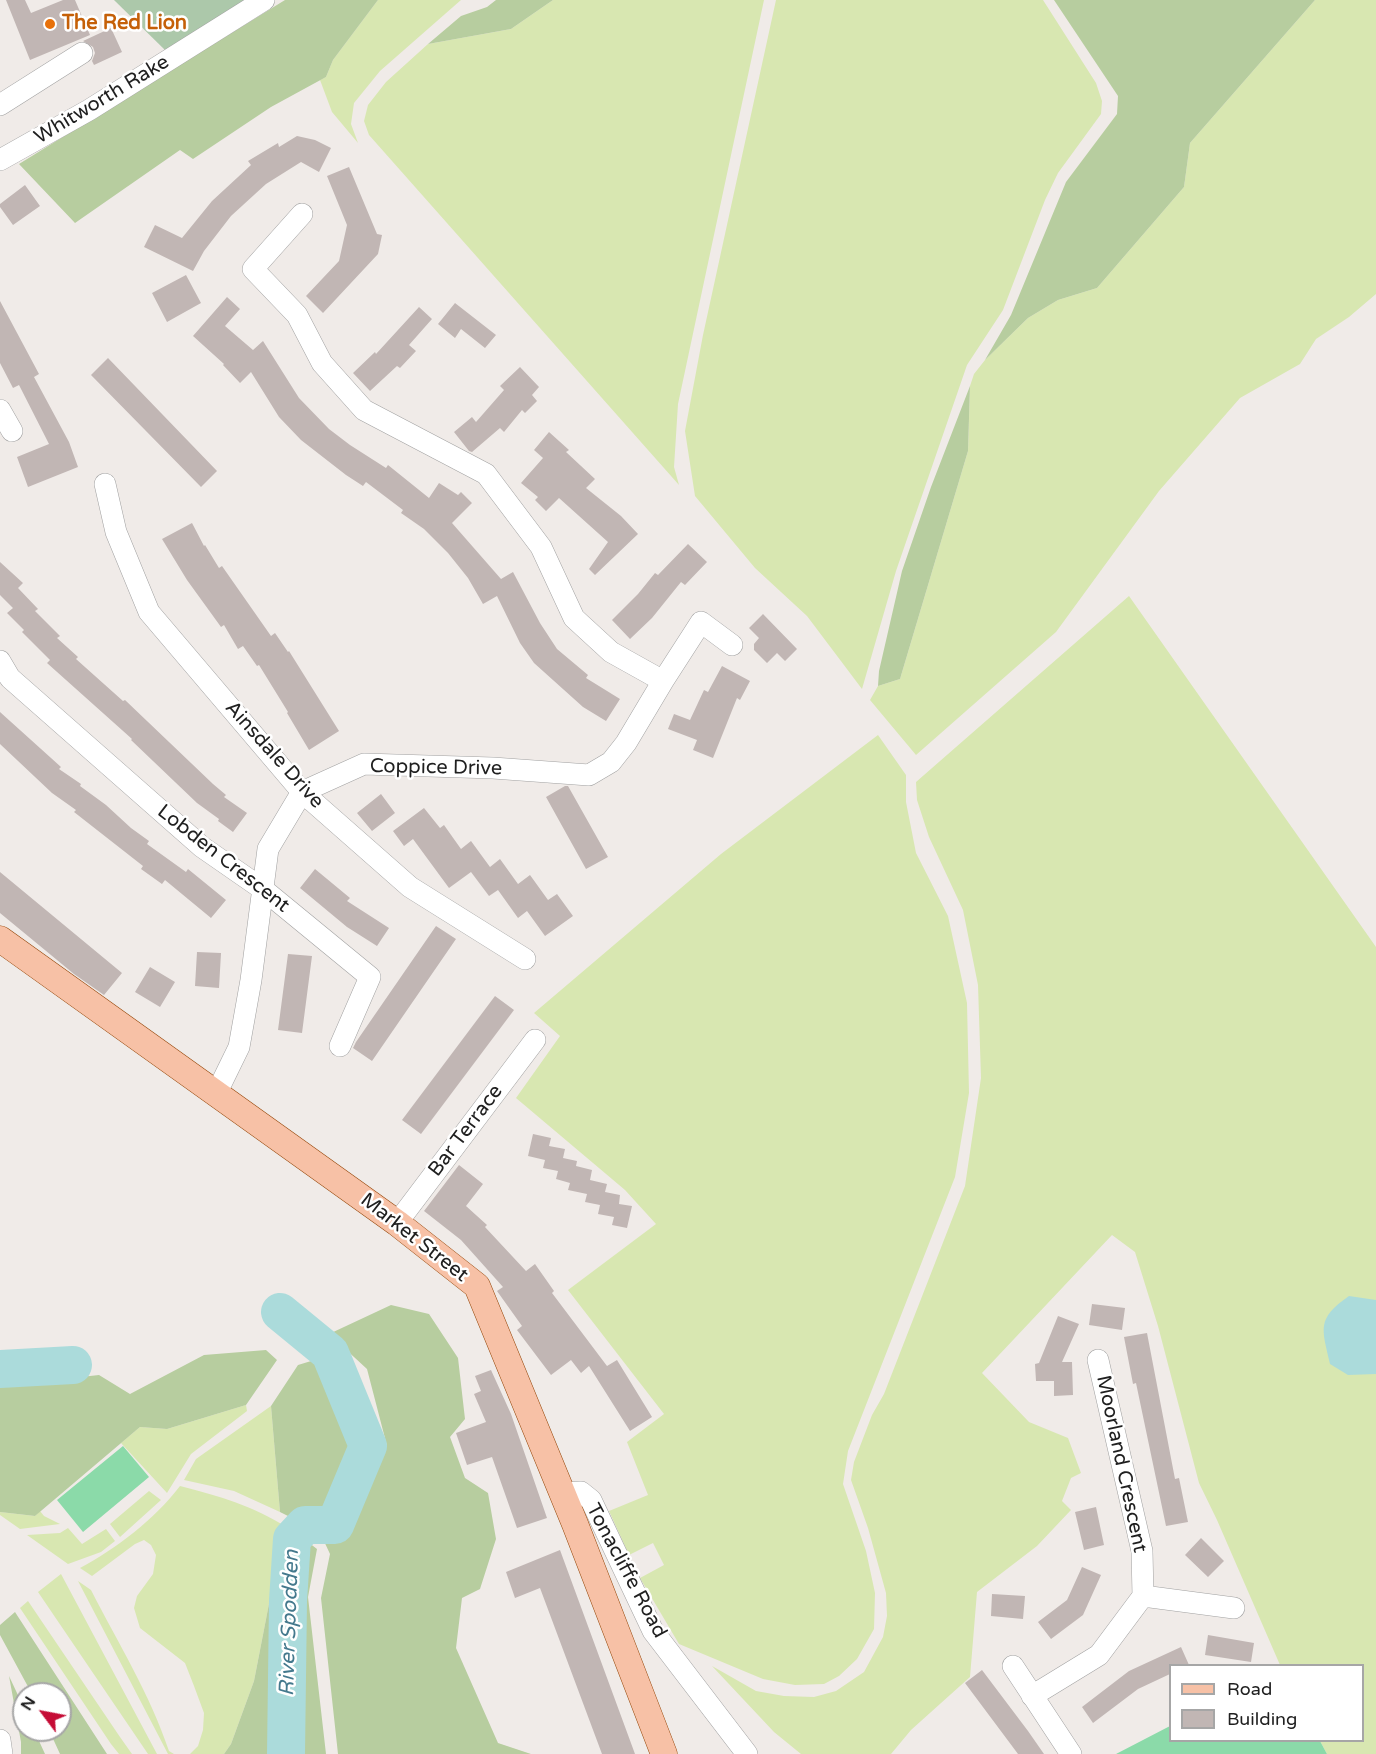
<!DOCTYPE html>
<style>
body{margin:0}
#map{position:relative;width:1376px;height:1754px;overflow:hidden;background:#f0ebe8;font-family:"Varela Round",sans-serif}
canvas{display:block}
.legend{position:absolute;left:1169px;top:1664px;width:195px;height:78px;box-sizing:border-box;background:#fff;border:2px solid #a6a6a6;margin:0;padding:8px 10px;list-style:none;font-size:18px;color:#202020}
.legend li{display:flex;align-items:center;gap:12px;height:30px}
.legend b{width:30px;border:2px solid #a6a6a6}
.north{position:absolute;left:12px;top:1682px;width:60px;height:60px;box-sizing:border-box;background:#fff;border:2px solid #a6a6a6;border-radius:50%;rotate:302deg;font-size:16px;font-weight:700;line-height:24px;text-align:center;color:#202020}
.north::after{content:'';display:block;margin:auto;width:21px;height:27px;background:#c50c36;clip-path:polygon(50% 0,100% 100%,50% 72%,0 100%)}
</style>
<div id="map">
<canvas width="1376" height="1754"></canvas>
<ul class="legend">
<li><b style="height:8px;background:#f7c1a6"></b>Road</li>
<li><b style="height:16px;background:#c1b6b4"></b>Building</li>
</ul>
<div class="north">N</div>
</div>
<script>
const ctx = document.querySelector('canvas').getContext('2d');
ctx.lineJoin = 'round';
function fill(path, color) { ctx.fillStyle = color; ctx.fill(path, 'evenodd'); }
function stroke(path, color, width, dash) { ctx.strokeStyle = color; ctx.lineWidth = width; ctx.lineCap = dash ? 'butt' : 'round'; ctx.setLineDash(dash || []); ctx.stroke(path); }
function drawText(font, color, halo, rows, align = 'center') {
  ctx.font = font + ' "Varela Round",sans-serif'; ctx.lineWidth = 5; ctx.setLineDash([]); ctx.textBaseline = 'middle'; ctx.strokeStyle = halo; ctx.fillStyle = color; for (const [text, x, y, turn = 0] of rows) {
    ctx.save(); ctx.translate(x, y); ctx.rotate((+turn || 0) * Math.PI / 180); ctx.textAlign = isNaN(turn) ? turn : align; if (halo) ctx.strokeText(text, 0, 0); ctx.fillText(text, 0, 0); ctx.restore();
  }
}
fill(new Path2D(`
 M378,0H461L380,71L354,103L351,124L358,143L332,112L320,80L326,77L333,60Z
 M553,0H764L678,404L674,467L679,485L369,135L364,121L368,105L386,82L428,44L511,29Z
 M776,0H1043L1096,83L1102,101L1101,114L1058,173L1045,200L1003,310L967,365L896,571L862,689L807,616L755,568L695,496L685,431L703,335Z
 M1315,0H1376V294L1349,317L1316,339L1300,364L1240,398L1159,491L1056,632L916,755L870,700L878,686L900,679L968,451L970,386L974,374L985,360L1028,318L1058,300L1097,288L1184,187L1190,143Z
 M1129,596L1376,947V1754H1327L1320,1741L1362,1740V1666L1280,1665L1217,1520L1199,1483L1158,1326L1135,1252L1112,1235L982,1373L1029,1422L1068,1438L1081,1473L1071,1478L1062,1501L1071,1510L1037,1546L977,1592L970,1677L911,1730L891,1754H801L774,1732L712,1666L756,1691L784,1696L814,1697L836,1691L864,1672L883,1637L887,1616L886,1593L868,1528L851,1480L854,1462L872,1415L884,1394L965,1186L981,1078L978,985L963,910L929,837L917,800L916,782Z
 M878,735L906,775V802L916,853L948,916L967,1003L969,1093L955,1177L848,1451L843,1484L866,1551L875,1593L874,1629L857,1659L839,1676L824,1684L795,1685L763,1679L679,1644L640,1578L664,1565L653,1543L629,1555L609,1511L648,1495L627,1442L664,1414L568,1290L656,1224L625,1190L516,1098L560,1036L534,1013L721,854Z
 M246,1405L247,1411L191,1454L167,1493L121,1443L140,1427L167,1429Z
 M271,1406L280,1512L234,1491L184,1480L196,1459Z
 M180,1486C222,1497 251,1505 288,1528L281,1542L254,1681L231,1744L224,1754H190L198,1746L203,1730L204,1713L194,1686L185,1663L140,1628L134,1608L137,1596L153,1574L156,1555L151,1545L144,1540L135,1544L92,1576L80,1568C117,1548 154,1520 180,1486Z
 M149,1491L161,1500L120,1537L110,1524Z
 M40,1511L44,1516L60,1524L20,1529L0,1515V1512L35,1516Z
 M68,1528L82,1544L106,1529L115,1541L101,1552L68,1564L27,1535L60,1533Z
 M61,1574L157,1754H148L38,1592Z
 M78,1581L91,1590C118,1643 150,1694 169,1751L174,1754H168Z
 M28,1601L120,1737L132,1754H119L111,1744L20,1608Z`), '#d8e7b1');
fill(new Path2D(`
 M285,0H378L333,60L326,77L271,107L193,159L180,150L75,223L19,164Z
 M496,0H553L511,29L428,44L461,16L487,7Z
 M1054,0H1315L1190,143L1184,187L1097,288L1058,300L1028,318L985,360L1011,315L1066,182L1117,114L1118,96Z
 M970,386L968,451L900,679L878,686L879,671L902,571L931,487Z
 M391,1305L429,1314L458,1358L465,1419L450,1437L465,1478L488,1493L496,1539L480,1589L462,1598L456,1648L498,1743L531,1754H338L321,1598L330,1554L323,1539L340,1528L387,1446L367,1369L329,1334Z
 M266,1350L277,1360L246,1405L167,1429L140,1427L35,1516L0,1512V1386L99,1375L130,1394L204,1355Z
 M321,1358L352,1444L331,1518L294,1519L280,1512L271,1406L298,1365Z
 M300,1536L317,1549L308,1597L326,1754H294V1585L297,1541Z
 M281,1542L279,1754H224L231,1744L254,1681Z
 M15,1612L107,1754H60L49,1730H60V1694H32L0,1635V1625Z
 M9,1676L24,1708V1730H34L45,1754H21V1742Z`), '#b7cd9f');
fill(new Path2D(`
 M114,0H251L167,52Z`), '#acc8aa');
fill(new Path2D(`
 M123,1446L149,1477L83,1532L57,1500Z
 M1170,1726V1740L1320,1741L1327,1754H1116Z`), '#8bdaa9');
fill(new Path2D(`
 M1349,1296L1376,1300V1374L1348,1375L1330,1364C1322,1328 1316,1319 1349,1296Z`), '#abdbdb');
stroke(new Path2D(`
 M280,1312L330,1353L368,1446L335,1525H305L292,1539L288,1601L286,1754
 M0,1369L73,1365`), '#abdbdb', 38);
fill(new Path2D(`
 M6,0H25L31,13L63,0H75L90,35L30,60Z
 M111,28L122,52L94,65L92,61L95,53L93,47L83,41Z
 M297,136L315,140L331,148L319,172L301,162L266,184L231,216L204,251L193,271L144,247L155,225L182,238L212,201L251,165L248,161L278,143L279,147Z
 M349,167L377,234L382,235L378,254L323,313L306,296L339,261L347,225L327,176Z
 M25,185L40,206L13,225L0,207V204Z
 M186,275L201,303L167,322L152,293Z
 M227,297L240,309L225,326L253,350L263,341L299,398L329,429L350,445L386,468L388,465L429,498L439,483L458,495L461,492L472,503L452,523L501,579L513,572L540,623L557,649L588,675L586,678L620,699L606,721L583,707L534,663L520,643L497,596L483,604L468,578L448,553L424,529L401,513L403,510L366,482L363,486L346,475L301,440L279,417L251,372L240,383L223,365L224,364L193,336Z
 M0,301L39,374L34,377L69,442L78,467L28,487L17,457L49,444L19,385L13,388L0,363Z
 M455,303L496,335L485,348L461,329L455,338L438,324Z
 M419,307L432,319L409,345L416,351L400,368L397,366L370,391L353,373L375,352L376,354Z
 M108,358L217,471L201,487L91,375Z
 M520,367L539,387L532,395L537,401L525,413L522,410L504,432L500,428L472,452L469,451L454,432L472,417L476,422L504,390L500,386Z
 M549,432L569,450L566,452L595,479L586,488L621,516L638,534L595,575L589,569L608,542L559,498L546,511L535,500L538,497L521,483L543,458L534,450Z
 M192,523L204,546L205,545L219,568L222,566L271,636L275,633L288,652L289,651L339,731L309,750L287,713L288,712L259,665L257,666L243,646L238,649L224,625L221,627L187,580L162,539Z
 M688,544L707,562L685,585L681,582L652,618L630,639L612,620L638,594L655,573L658,575Z
 M0,562L23,583L18,588L38,609L35,611L60,636L57,638L78,657L76,659L123,701L125,700L213,784L226,795L224,797L247,813L233,832L218,821L219,819L197,803L131,740L132,739L47,663L50,660L22,632L24,630L7,613L13,608L0,595Z
 M763,614L797,649L785,661L777,653L767,663L754,650V644L759,638L749,628Z
 M722,666L750,681L740,700L737,698L713,758L693,750L697,740L668,729L674,714L690,720L704,690L708,692Z
 M0,712L61,767L59,769L81,784L80,786L106,805L131,828L149,841L147,844L186,872L188,869L226,900L211,918L165,880L162,884L141,869L143,866L74,812L76,810L52,793L0,744Z
 M565,786H568L608,857L586,869L546,797Z
 M381,794L395,813L372,831L357,813Z
 M424,808L440,828L444,825L461,849L471,841L490,867L500,859L518,884L530,875L548,900L557,894L573,916L545,936L527,911L518,918L498,890L489,896L471,872L449,888L413,839L404,846L393,831Z
 M315,869L350,898L347,901L389,928L377,946L347,927L300,888Z
 M0,872L122,973L104,995L74,974L0,913Z
 M436,926L456,939L372,1061L353,1048L356,1042Z
 M197,952L221,953L219,988L195,986Z
 M288,954L312,956L302,1033L278,1030Z
 M150,967L175,982L160,1007L135,992Z
 M495,996L514,1010L421,1134L402,1120Z
 M533,1134L551,1138L549,1146L565,1149L563,1158L577,1161L576,1166L592,1170L590,1180L607,1184L605,1192L620,1195L619,1204L632,1206L627,1228L612,1225L614,1217L598,1214L600,1205L585,1202L587,1194L568,1190L570,1183L556,1179L558,1171L543,1168L545,1160L528,1156Z
 M459,1165L483,1184L466,1206L487,1225L485,1227L526,1271L535,1264L554,1291L552,1293L607,1366L617,1360L652,1417L630,1431L589,1366L581,1373L571,1360L551,1375L517,1330L522,1326L497,1291L503,1287L461,1240L424,1211Z
 M1092,1304L1125,1308L1122,1330L1089,1325Z
 M1058,1316L1079,1324L1062,1362H1072L1073,1395L1054,1396V1381H1036L1035,1364L1039,1363Z
 M1147,1333L1175,1479L1179,1478L1188,1522L1166,1526L1136,1383L1133,1384L1124,1337Z
 M491,1370L511,1414L547,1518L517,1528L492,1457L467,1465L456,1433L486,1422L474,1394L481,1391L475,1376Z
 M1096,1507L1104,1545L1084,1550L1075,1512Z
 M1201,1538L1224,1561L1208,1577L1185,1555Z
 M560,1550L635,1754H602L540,1588L515,1598L506,1572Z
 M1082,1567L1101,1575L1083,1615L1051,1639L1038,1622L1067,1600Z
 M992,1594L1025,1596L1023,1619L991,1616Z
 M1208,1635L1254,1643L1251,1662L1205,1655Z
 M1181,1647L1189,1665H1170V1674L1138,1689L1093,1723L1082,1707L1129,1671Z
 M982,1670L1028,1731L1044,1754H1018L965,1683Z`), '#c1b6b4');
const minor = new Path2D(`
 M0,105L82,53
 M0,160L89,110L264,0
 M302,214L253,269L297,315L322,363L364,410L486,474L541,547L574,618L611,652L663,681
 M0,410L12,431
 M105,484L116,532L149,612L302,792L410,887L525,959
 M0,661L10,678L202,847L264,890L370,977L340,1046
 M217,1092L239,1047L251,980L268,849L302,792L364,764L493,768L589,775L611,762L626,743L663,681L701,622L732,645
 M397,1223L535,1040
 M561,1493L581,1492L591,1500L653,1631L747,1754
 M1143,1596L1234,1608
 M1013,1666L1071,1754
 M1032,1696L1099,1655L1143,1596L1142,1551L1098,1360
 M0,1740L2,1754`);
const major = new Path2D(`
 M0,939L397,1223L477,1286L575,1524L664,1754`);
stroke(minor, '#a1a1a1', 22);
stroke(major, '#944609', 27);
stroke(minor, '#fff', 21);
stroke(major, '#f7c1a6', 26);
for (const [x, y, r, color] of [
 [50,24,6,"#e8710a"]
]) { const dot = new Path2D(); dot.arc(x, y, r, 0, 2 * Math.PI); ctx.fillStyle = color; ctx.fill(dot); stroke(dot, '#fff', 2); }
drawText('bold 20px', '#c56008', '#fff', [
 ["The Red Lion",62,24]
], 'left');
drawText('20px', '#202020', '#fff', [
 ["Whitworth Rake",102,100,-31],
 ["Ainsdale Drive",274,755,48],
 ["Coppice Drive",436,768,1],
 ["Lobden Crescent",223,859,38],
 ["Bar Terrace",466,1131,-53],
 ["Market Street",414,1238,38],
 ["Moorland Crescent",1121,1464,78],
 ["Tonacliffe Road",626,1571,62]
]);
drawText('italic 21px', '#44798d', '#fff', [
 ["River Spodden",290,1623,-88]
]);
</script>
